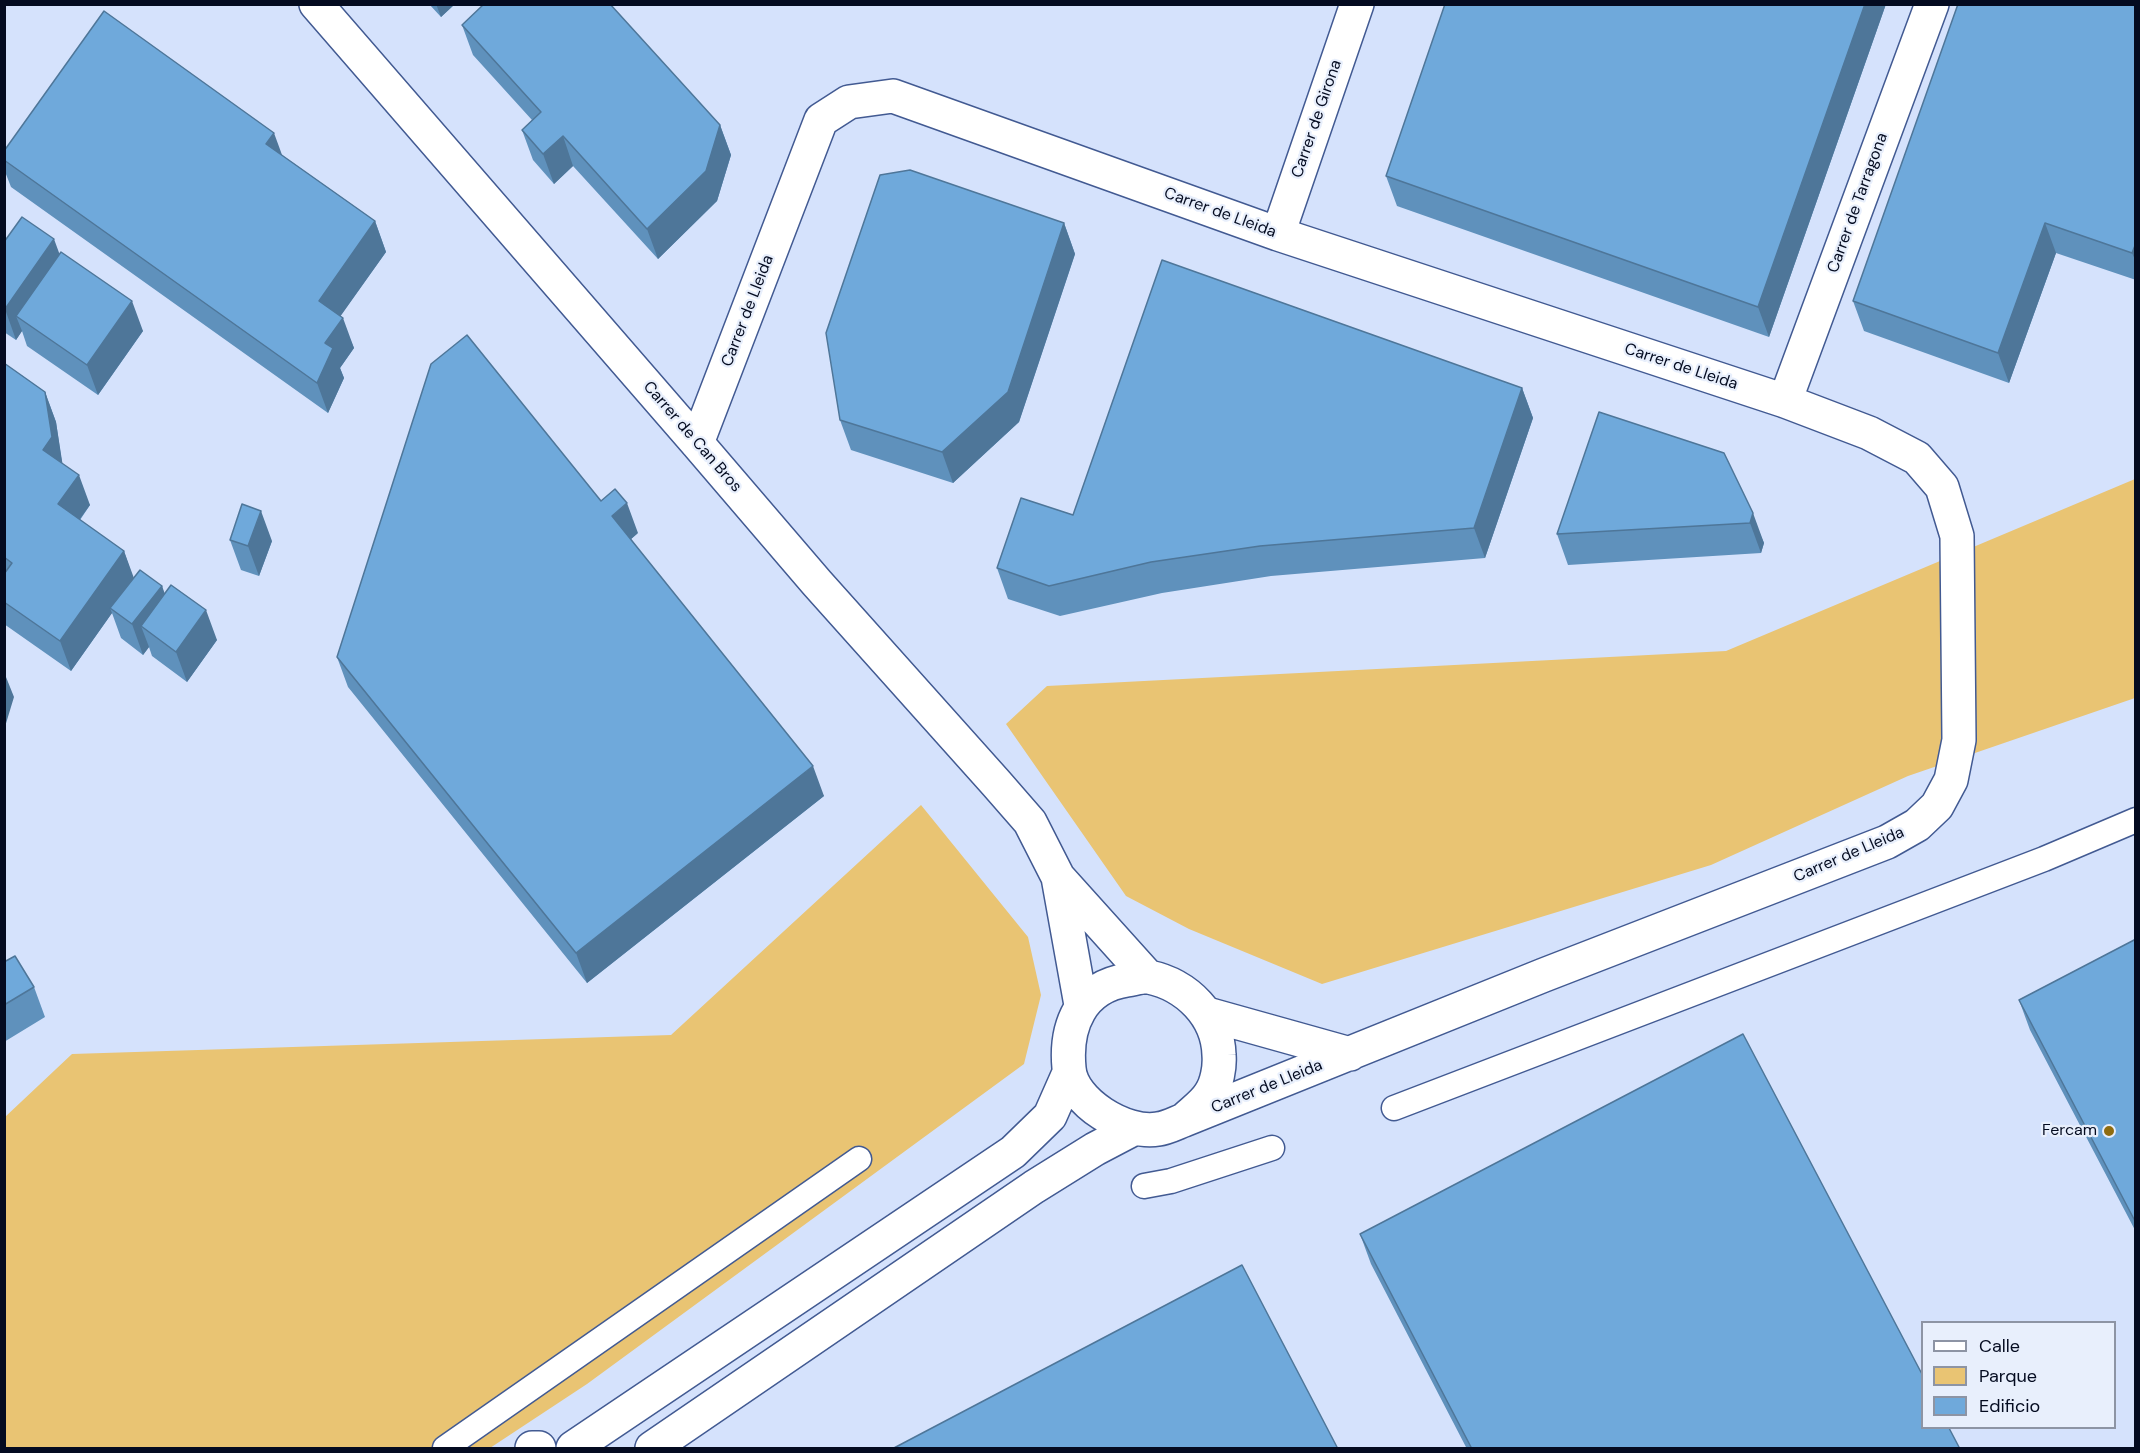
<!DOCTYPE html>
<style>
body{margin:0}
#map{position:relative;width:2140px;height:1453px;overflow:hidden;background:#d5e2fc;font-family:"DM Sans",sans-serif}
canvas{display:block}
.frame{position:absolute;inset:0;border:6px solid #040b20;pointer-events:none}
.legend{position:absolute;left:1921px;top:1321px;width:195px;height:108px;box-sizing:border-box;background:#e8effc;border:2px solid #8d94a4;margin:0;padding:8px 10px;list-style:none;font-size:18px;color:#040b20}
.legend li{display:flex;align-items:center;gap:12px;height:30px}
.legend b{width:30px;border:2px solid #8d94a4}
</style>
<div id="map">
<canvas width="2140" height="1453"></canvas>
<div class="frame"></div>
<ul class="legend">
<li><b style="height:8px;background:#fff"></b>Calle</li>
<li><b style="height:16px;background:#e9c473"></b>Parque</li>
<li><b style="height:16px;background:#6fa9db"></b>Edificio</li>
</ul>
</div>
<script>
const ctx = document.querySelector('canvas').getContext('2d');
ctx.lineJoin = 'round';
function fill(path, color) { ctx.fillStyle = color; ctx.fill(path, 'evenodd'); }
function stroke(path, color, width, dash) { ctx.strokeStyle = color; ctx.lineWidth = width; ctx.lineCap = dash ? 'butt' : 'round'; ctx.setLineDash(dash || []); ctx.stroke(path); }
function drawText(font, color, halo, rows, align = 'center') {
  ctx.font = font + ' "DM Sans",sans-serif'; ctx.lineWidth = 4.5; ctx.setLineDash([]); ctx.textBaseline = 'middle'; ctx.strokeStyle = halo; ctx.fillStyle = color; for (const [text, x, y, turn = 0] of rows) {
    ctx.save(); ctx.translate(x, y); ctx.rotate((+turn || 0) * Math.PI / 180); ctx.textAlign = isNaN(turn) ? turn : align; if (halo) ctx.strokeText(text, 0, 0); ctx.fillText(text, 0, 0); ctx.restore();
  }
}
fill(new Path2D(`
 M2135,479V698L1908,776L1711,865L1322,984L1189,929L1126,896L1006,724L1047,686L1726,651Z
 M921,805L1028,937L1041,995L1024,1064L587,1384L490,1448H5V1117L72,1054L671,1035Z`), '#e9c473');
const service = new Path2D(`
 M1394,1108L2044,859L2136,820
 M1144,1186L1171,1181L1272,1148
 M445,1448L859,1159`);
const minor = new Path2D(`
 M316,4L697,443L817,583L996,783L1030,822L1058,877L1148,977
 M1278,234L1357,4
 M1785,401L1932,4
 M697,443L821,120L849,102L893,96L1278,234L1785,401L1869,433L1917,458L1942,487L1957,536L1959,740L1951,780L1937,806L1917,825L1887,842L1544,975L1184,1120C1176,1123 1167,1128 1158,1129C1126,1135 1071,1102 1069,1068C1065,1026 1081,987 1127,980C1134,979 1143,976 1149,977C1187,985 1218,1016 1219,1055C1220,1067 1217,1084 1210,1094C1204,1104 1192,1112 1184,1120
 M1058,877L1081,1005
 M1207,1014L1350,1054
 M532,1448H539
 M573,1448L1013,1152L1050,1116L1069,1073
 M652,1448L1034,1187L1095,1149L1135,1128`);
stroke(service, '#425a92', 27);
stroke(minor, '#425a92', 36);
stroke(service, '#fff', 24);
stroke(minor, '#fff', 33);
fill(new Path2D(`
 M429,4H455L441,17Z
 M1886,4L1769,337L1397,206L1386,176Z
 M2136,4V280L2056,253L2009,383L1864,331L1853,301Z
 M462,25L720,125L731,155L717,201L658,259L573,166L554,184L533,160L522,130L532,120L473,55Z
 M4,151L282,155L375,221L386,252L340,316L354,348L340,368L344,378L328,413L11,187L4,169Z
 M1064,223L1075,254L1019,422L953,483L851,450L840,420Z
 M4,242L59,254L143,331L98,395L27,346L22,331L16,340L4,332Z
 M4,363L45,392L56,422L62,463L90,505L80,520L124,551L133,578L162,586L164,594L217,640L187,682L152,656L149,647L143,655L121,638L112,613L71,671L4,624Z
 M1522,388L1533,418L1485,558L1271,576L1162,593L1060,616L1008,599L997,568L1073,515Z
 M1724,453L1764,543L1761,553L1568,565L1557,534Z
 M638,533L631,539L824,796L587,983L348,687L337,657Z
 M230,540L272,541L259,576L241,570Z
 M2136,939V1232L2030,1030L2019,1000Z
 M4,962L34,987L45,1017L4,1042Z
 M1360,1234L1960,1449H1467L1371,1264Z`), '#5f91bc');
fill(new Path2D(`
 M436,4H455L441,17Z
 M1865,4H1886L1769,337L1758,307Z
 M720,125L731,155L717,201L658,259L647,229Z
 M274,133L285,163L266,144Z
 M563,136L573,166L554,184L543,154Z
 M375,221L386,252L330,331L319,301Z
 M1064,223L1075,254L1019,422L953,483L942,452Z
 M2045,223L2056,253L2009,383L1998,353Z
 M54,239L65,269L16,316L22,331L16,340L5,309Z
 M2136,243V262L2132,253Z
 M132,301L143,331L98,395L87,365Z
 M343,318L354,348L340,368L344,378L328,413L317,383L325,343Z
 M1522,388L1533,418L1485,558L1474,528Z
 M45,392L56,422L63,467L43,450Z
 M79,475L90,505L69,534L58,504Z
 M627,503L638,533L623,546L612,516Z
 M261,511L272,541L259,576L248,546Z
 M1753,513L1764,543L1761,553L1750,523Z
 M124,551L135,581L110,608L112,613L71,671L60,641Z
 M162,586L173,616L141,626L149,647L143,655L132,624Z
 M206,610L217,640L187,682L176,652Z
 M4,672L14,697L4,730Z
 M813,766L824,796L587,983L576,953Z`), '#4e7699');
const building = new Path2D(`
 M484,4H610L720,125L706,171L647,229L563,136L543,154L522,130L541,112L462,25Z
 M1445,4H1865L1758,307L1386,176Z
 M1958,4H2136V243L2132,253L2045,223L1998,353L1853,301Z
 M104,11L274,133L266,144L375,221L319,301L343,318L325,343L333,348L317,383L4,160V151Z
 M910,170L1064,223L1008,392L942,452L840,420L826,333L880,175Z
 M22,217L54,239L5,309L4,242Z
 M61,252L132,301L87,365L16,316Z
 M1162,260L1522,388L1474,528L1260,546L1151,562L1049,586L997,568L1021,498L1073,515Z
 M467,335L601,501L615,489L627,503L612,516L813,766L576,953L337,657L431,364Z
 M4,363L45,392L52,437L43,450L79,475L58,504L124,551L60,641L4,602V574L12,563L4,557Z
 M1599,412L1724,453L1753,513L1750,523L1557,534Z
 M242,504L261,511L248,546L230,540Z
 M140,570L162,586L132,624L110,608Z
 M171,585L206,610L176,652L141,626Z
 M2136,939V1223L2019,1000Z
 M15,956L34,987L4,1005V962Z
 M1743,1034L1923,1376V1428H1949L1960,1449H1472L1360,1234Z
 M1242,1265L1338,1449H892Z`);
fill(building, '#6fa9db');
stroke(building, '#4e7699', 1.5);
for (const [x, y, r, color] of [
 [2109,1131,6,"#8f6c10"]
]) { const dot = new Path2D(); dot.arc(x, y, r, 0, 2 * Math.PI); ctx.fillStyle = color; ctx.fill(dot); stroke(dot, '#e8effc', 2); }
drawText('16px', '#040b20', '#e8effc', [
 ["Carrer de Girona",1317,119,-71],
 ["Carrer de Tarragona",1858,203,-70],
 ["Carrer de Lleida",1220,213,20],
 ["Carrer de Lleida",748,311,-69],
 ["Carrer de Lleida",1681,367,18],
 ["Carrer de Can Bros",692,437,49],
 ["Carrer de Lleida",1849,855,-23],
 ["Carrer de Lleida",1267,1087,-22]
]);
drawText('16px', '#040b20', '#e8effc', [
 ["Fercam",2097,1131]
], 'right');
</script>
